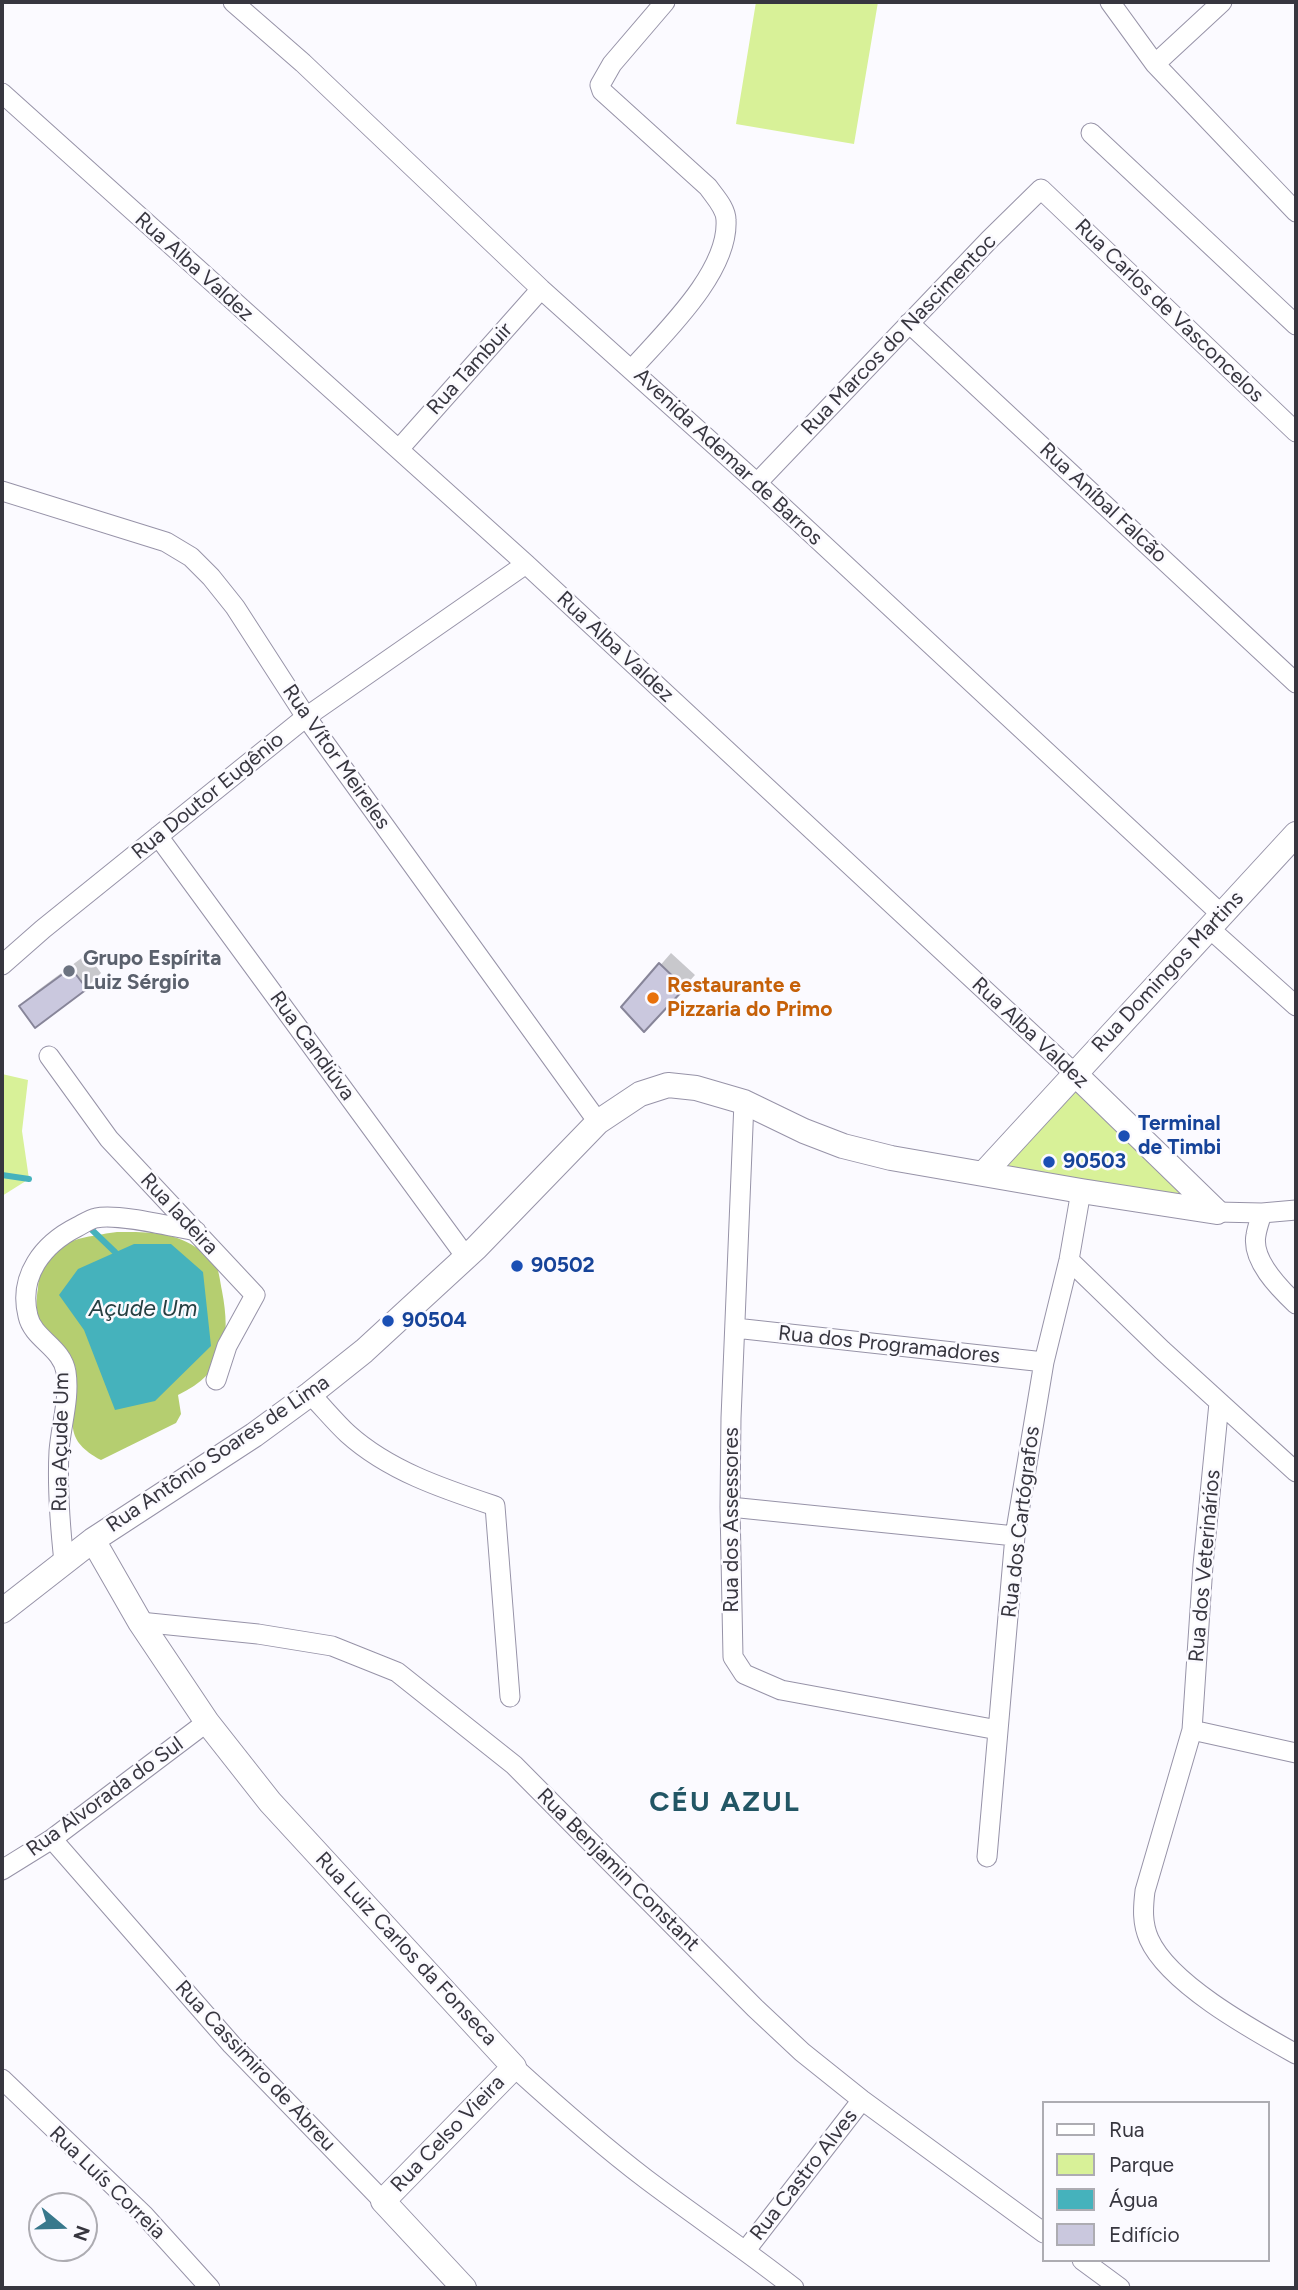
<!DOCTYPE html>
<meta charset="utf-8">
<style>
body{margin:0}
#map{position:relative;width:1298px;height:2290px;overflow:hidden;background:#fbfaff;font-family:Figtree,sans-serif}
canvas{display:block}
.frame{position:absolute;inset:0;border:4px solid #37363f;pointer-events:none}
.legend{position:absolute;left:1042px;top:2101px;width:228px;height:161px;box-sizing:border-box;background:#fbfaff;border:2px solid #adacb2;margin:0;padding:9px 12px;list-style:none;font-size:21px;color:#37363f}
.legend li{display:flex;align-items:center;gap:14px;height:35px}
.legend b{width:35px;border:2px solid #adacb2}
.north{position:absolute;left:28px;top:2192px;width:70px;height:70px;box-sizing:border-box;background:#fbfaff;border:2px solid #adacb2;border-radius:50%;rotate:109deg;font-size:19px;font-weight:700;line-height:28px;text-align:center;color:#37363f}
.north::after{content:'';display:block;margin:auto;width:24px;height:32px;background:#38788c;clip-path:polygon(50% 0,100% 100%,50% 72%,0 100%)}
</style>
<div id="map">
<canvas width="1298" height="2290"></canvas>
<div class="frame"></div>
<ul class="legend">
<li><b style="height:9px;background:#fff"></b>Rua</li>
<li><b style="height:19px;background:#d8f198"></b>Parque</li>
<li><b style="height:19px;background:#45b2bc"></b>Água</li>
<li><b style="height:19px;background:#cac8de"></b>Edifício</li>
</ul>
<div class="north">N</div>
</div>
<script>
const ctx = document.querySelector('canvas').getContext('2d');
ctx.lineJoin = 'round';
function fill(path, color) { ctx.fillStyle = color; ctx.fill(path, 'evenodd'); }
function stroke(path, color, width, dash) { ctx.strokeStyle = color; ctx.lineWidth = width; ctx.lineCap = dash ? 'butt' : 'round'; ctx.setLineDash(dash || []); ctx.stroke(path); }
function drawText(font, color, halo, rows, align = 'center') {
  ctx.font = font + ' Figtree,sans-serif'; ctx.lineWidth = 5; ctx.setLineDash([]); ctx.textBaseline = 'middle'; ctx.strokeStyle = halo; ctx.fillStyle = color; for (const [text, x, y, turn = 0] of rows) {
    ctx.save(); ctx.translate(x, y); ctx.rotate((+turn || 0) * Math.PI / 180); ctx.textAlign = isNaN(turn) ? turn : align; if (halo) ctx.strokeText(text, 0, 0); ctx.fillText(text, 0, 0); ctx.restore();
  }
}
fill(new Path2D(`
 M756,2H878L854,144L736,124Z
 M2,1074L28,1080L22,1131L29,1179L2,1196Z
 M1075,1074L1217,1212L984,1173Z`), '#d8f198');
fill(new Path2D(`
 M117,1232C148,1232 174,1231 200,1250C204,1252 211,1256 213,1259C219,1267 220,1282 222,1291C231,1339 226,1372 178,1395L181,1414L176,1423L101,1460C64,1440 73,1424 75,1387C75,1380 77,1373 75,1366C68,1343 53,1342 42,1324C35,1313 36,1300 38,1288C43,1240 78,1238 117,1232Z`), '#b5ce70');
fill(new Path2D(`
 M134,1244H171L203,1272L211,1346L155,1401L115,1410L84,1330L59,1295L78,1269Z`), '#45b2bc');
fill(new Path2D(`
 M671,953L695,975L655,1019L624,1007Z
 M87,954L101,973L86,988L22,1006L37,991Z`), '#0003');
stroke(new Path2D(`
 M2,1175L29,1179
 M91,1229L115,1252`), '#45b2bc', 6);
const building = new Path2D(`
 M659,963L685,988L644,1032L621,1007Z
 M71,968L87,989L35,1028L19,1006Z`);
fill(building, '#cac8de');
stroke(building, '#878599', 2);
const minor = new Path2D(`
 M233,2L303,63L541,289L757,483L1221,914
 M1110,2L1155,64L1296,212
 M1155,64L1222,2
 M2,93L526,564L1075,1074
 M1091,133L1296,325
 M909,323L1296,683
 M632,369C664,333 729,272 726,220C726,208 715,197 708,187L602,91L600,85L612,64L665,2
 M399,449L541,289
 M757,483L989,240L1041,189L1296,432
 M2,491L166,542L191,557L211,577L235,607L306,717L598,1122
 M158,836L466,1257
 M1209,928L1296,1006
 M2,965L43,929L306,717L526,564
 M49,1056L109,1139L255,1295L227,1346L216,1380
 M744,1102L731,1418L730,1507L733,1657L744,1674L781,1690L998,1730
 M1217,1212L1262,1213L1296,1210
 M1262,1213C1260,1220 1257,1228 1256,1235C1251,1260 1279,1288 1296,1304
 M1069,1260L1162,1350L1296,1472
 M735,1328L1044,1362
 M310,1394C323,1407 335,1422 348,1434C389,1471 444,1489 495,1506L510,1697
 M1219,1403L1203,1565L1192,1730L1145,1891C1143,1908 1142,1923 1149,1939C1169,1984 1253,2030 1296,2054
 M730,1507L1015,1536
 M64,1562C60,1525 57,1489 59,1451C61,1425 70,1398 66,1372C62,1347 33,1339 28,1316C18,1276 43,1244 77,1227C83,1224 90,1219 96,1218C117,1213 173,1227 196,1231
 M140,1622L258,1634L332,1646L397,1672L514,1765L755,2008L802,2052L862,2100L1044,2233
 M1192,1730L1296,1753
 M52,1839L232,2045L383,2201
 M987,1857L1015,1536L1044,1362L1069,1260L1081,1191
 M2,1870L52,1839L207,1722
 M514,2067C557,2106 600,2144 646,2179C695,2216 746,2250 794,2288
 M2,2079L144,2215L210,2288
 M746,2250L862,2100
 M1082,2260L1120,2288`);
const tertiary = new Path2D(`
 M1075,1074L1217,1212
 M984,1173L1296,834
 M93,1540L140,1622L207,1722L270,1802L514,2067L383,2201L464,2288
 M2,1611L93,1540L254,1435L310,1394L364,1351L476,1248L598,1122L640,1094L668,1085L696,1088L744,1102L804,1131L843,1146L891,1158L1081,1191L1217,1212`);
stroke(minor, '#9793a8', 21);
stroke(tertiary, '#9793a8', 26);
stroke(minor, '#fff', 19);
stroke(tertiary, '#fff', 24);
for (const [x, y, r, color] of [
 [69,971,7,"#6b7280"],
 [653,998,7,"#e8710a"],
 [1124,1136,7,"#1a4fb4"],
 [1049,1162,7,"#1a4fb4"],
 [517,1266,7,"#1a4fb4"],
 [388,1321,7,"#1a4fb4"]
]) { const dot = new Path2D(); dot.arc(x, y, r, 0, 2 * Math.PI); ctx.fillStyle = color; ctx.fill(dot); stroke(dot, '#fbfaff', 2.5); }
drawText('21px', '#37363f', '#fbfaff', [
 ["Rua Alba Valdez",194,267,42],
 ["Rua Carlos de Vasconcelos",1169,311,44],
 ["Rua Marcos do Nascimentoc",899,335,-46],
 ["Rua Tambuir",470,369,-48],
 ["Avenida Ademar de Barros",728,457,43],
 ["Rua Aníbal Falcão",1103,503,43],
 ["Rua Alba Valdez",615,647,43],
 ["Rua Vítor Meireles",336,757,55],
 ["Rua Doutor Eugênio",208,796,-39],
 ["Rua Domingos Martins",1168,972,-47],
 ["Rua Alba Valdez",1030,1033,43],
 ["Rua Candiúva",312,1046,54],
 ["Rua ladeira",179,1214,47],
 ["Rua dos Programadores",889,1345,6],
 ["Rua Açude Um",61,1442,-89],
 ["Rua Antônio Soares de Lima",218,1454,-34],
 ["Rua dos Assessores",732,1520,-90],
 ["Rua dos Cartógrafos",1021,1522,-83],
 ["Rua dos Veterinários",1205,1566,-85],
 ["Rua Alvorada do Sul",105,1797,-36],
 ["Rua Benjamin Constant",618,1870,45],
 ["Rua Luiz Carlos da Fonseca",406,1949,47],
 ["Rua Cassimiro de Abreu",255,2066,47],
 ["Rua Celso Vieira",448,2134,-46],
 ["Rua Castro Alves",804,2175,-52],
 ["Rua Luís Correia",107,2183,44]
]);
drawText('bold 21px', '#5b616d', '#fbfaff', [
 ["Grupo Espírita",83,959],
 ["Luiz Sérgio",83,983]
], 'left');
drawText('bold 21px', '#c56008', '#fbfaff', [
 ["Restaurante e",667,986],
 ["Pizzaria do Primo",667,1010]
], 'left');
drawText('bold 21px', '#164399', '#fbfaff', [
 ["Terminal",1138,1124],
 ["de Timbi",1138,1148],
 ["90503",1063,1162],
 ["90502",531,1266],
 ["90504",402,1321]
], 'left');
drawText('italic 23px', '#263f41', '#fbfaff', [
 ["Açude Um",143,1309]
]);
ctx.letterSpacing = '2px';
drawText('bold 28px', '#225665', '#fbfaff', [
 ["CÉU AZUL",725,1803]
]);
ctx.letterSpacing = '0px';
</script>
